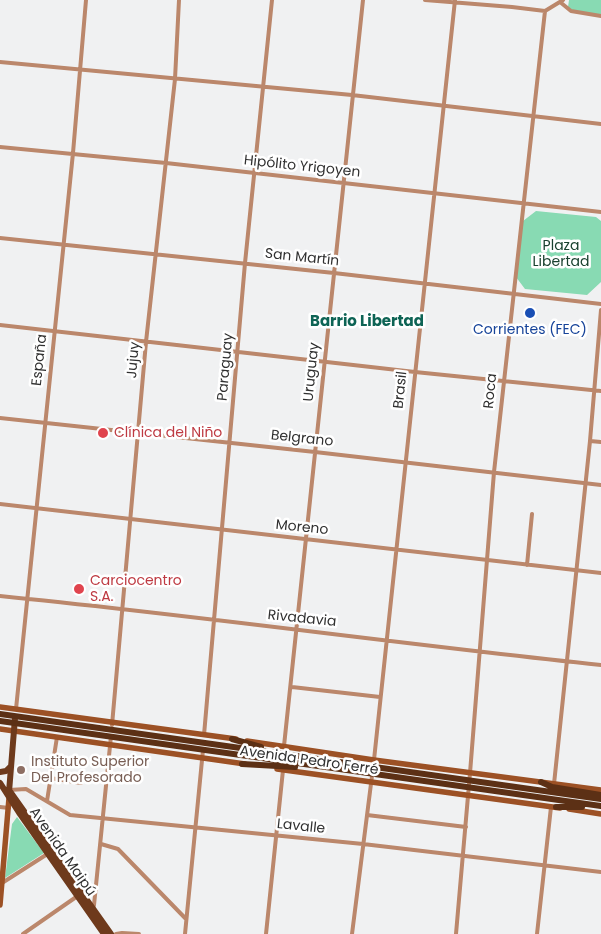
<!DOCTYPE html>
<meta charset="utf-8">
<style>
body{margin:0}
canvas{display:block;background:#f0f1f2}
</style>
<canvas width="601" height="934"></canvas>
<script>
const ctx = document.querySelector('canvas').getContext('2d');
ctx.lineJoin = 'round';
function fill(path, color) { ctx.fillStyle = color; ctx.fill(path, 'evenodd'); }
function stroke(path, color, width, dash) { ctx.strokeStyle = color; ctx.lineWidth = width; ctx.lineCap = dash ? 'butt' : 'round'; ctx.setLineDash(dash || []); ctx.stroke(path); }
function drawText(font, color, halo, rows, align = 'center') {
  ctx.font = font + ' Poppins,sans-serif'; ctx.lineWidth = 5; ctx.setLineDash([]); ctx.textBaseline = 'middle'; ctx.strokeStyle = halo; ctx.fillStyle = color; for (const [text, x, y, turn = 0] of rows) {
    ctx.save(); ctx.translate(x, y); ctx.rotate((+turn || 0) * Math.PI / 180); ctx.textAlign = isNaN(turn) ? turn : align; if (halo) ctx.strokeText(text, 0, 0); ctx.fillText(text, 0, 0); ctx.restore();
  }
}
fill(new Path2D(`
 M569,0H601V15L574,11L568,7Z
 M536,211L596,217L601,221V282L587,295L525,289L516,277L523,221Z
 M17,817L44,853L5,878L12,824Z`), '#88dab3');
stroke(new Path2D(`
 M425,0L512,7L545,11
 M560,2L571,11L601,16
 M545,11L563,0
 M0,62L352,95L601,124
 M0,147L166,163L601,212
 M0,238L334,273L601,304
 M0,325L415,372L601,391
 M0,418L315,452L601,485
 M590,441L601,442
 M0,504L601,573
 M527,565L532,514
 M0,596C201,616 400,644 601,665
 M292,687L380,697
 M16,709L73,153L86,0
 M112,725L146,342L175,79L179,0
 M204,735L245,263L272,0
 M284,746L363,0
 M50,778L81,783
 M554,784L590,441L601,310
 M9,790L26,789L70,815L363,844L601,872
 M47,801L57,737
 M0,807L9,808
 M367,815L466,827
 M101,844L118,849L186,919
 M2,883L49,853
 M93,908L94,905L111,736
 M23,934L79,895
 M116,934L122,933L139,934
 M185,934L203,750
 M266,934L283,770
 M352,934L374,760L455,0
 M456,934L470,773L494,472L545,11
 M537,934L551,807`), '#bb876b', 4);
stroke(new Path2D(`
 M0,707L236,739
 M0,729L245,764
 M247,741L374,760L601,790
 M277,769L560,808
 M569,809L601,814
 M0,905L9,798`), '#9c5125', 5.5);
stroke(new Path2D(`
 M0,772L6,771L11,766
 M0,783L20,814L104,934
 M9,790L111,934
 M9,792L15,718`), '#6e3a1c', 6);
stroke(new Path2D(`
 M0,714L601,799
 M0,721L601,806
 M232,739L261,747
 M242,764L295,767
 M541,782L552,787L601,795
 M556,807H582`), '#5c3015', 6);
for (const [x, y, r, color] of [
 [530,313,6,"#1a4fb4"],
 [103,433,6,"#e0444e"],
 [79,589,6,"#e0444e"],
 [21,770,5,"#8d6e63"]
]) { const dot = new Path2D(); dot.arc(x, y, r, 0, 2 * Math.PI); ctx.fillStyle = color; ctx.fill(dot); stroke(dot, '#fff', 2); }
drawText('14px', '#303030', '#fff', [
 ["Hipólito Yrigoyen",302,167,6],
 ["San Martín",302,258,6],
 ["España",40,360,-84],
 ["Jujuy",134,360,-85],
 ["Paraguay",226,367,-85],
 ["Uruguay",312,372,-84],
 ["Brasil",401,390,-84],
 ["Roca",491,391,-84],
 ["Belgrano",302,439,6],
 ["Moreno",302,528,6],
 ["Rivadavia",302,619,6],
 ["Avenida Pedro Ferré",309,761,8],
 ["Lavalle",301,827,6],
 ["Avenida Maipú",62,852,55]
]);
drawText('14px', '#19412f', '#fff', [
 ["Plaza",561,246],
 ["Libertad",561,262]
]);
drawText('14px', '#164399', '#fff', [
 ["Corrientes (FEC)",530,330]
]);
drawText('14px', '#be3a42', '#fff', [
 ["Clínica del Niño",114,433],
 ["Carciocentro",90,581],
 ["S.A.",90,597]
], 'left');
drawText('14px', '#785e54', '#fff', [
 ["Instituto Superior",31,762],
 ["Del Profesorado",31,778]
], 'left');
drawText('bold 15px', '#0e6455', '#fff', [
 ["Barrio Libertad",367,322]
]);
</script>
